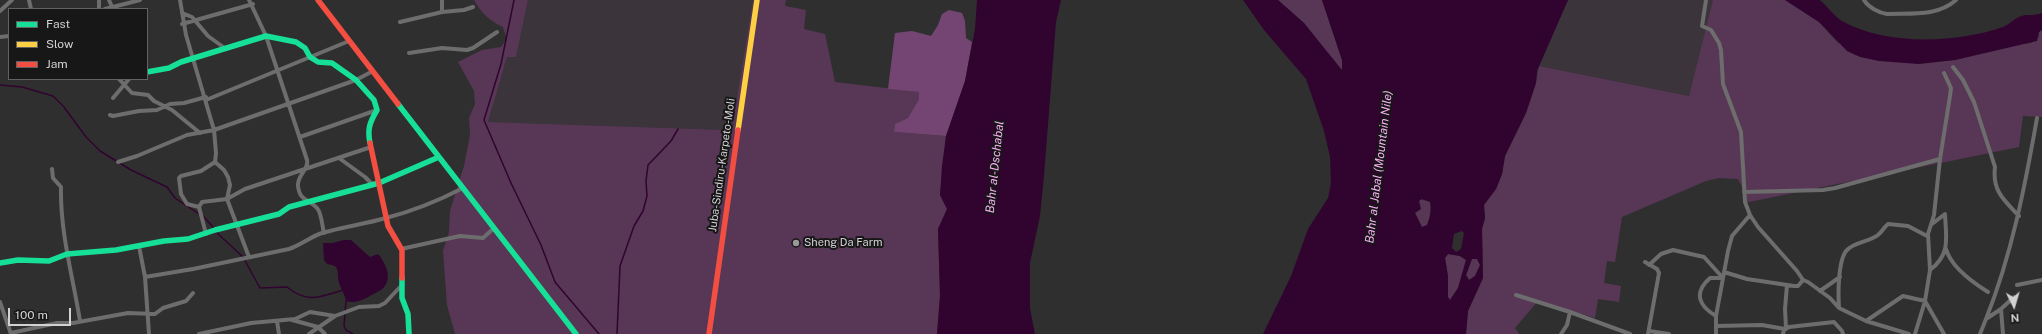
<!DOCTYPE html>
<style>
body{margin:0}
#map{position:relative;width:2042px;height:334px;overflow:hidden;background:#302f30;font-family:"Public Sans",sans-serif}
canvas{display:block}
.legend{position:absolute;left:8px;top:8px;width:140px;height:72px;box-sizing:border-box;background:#181718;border:1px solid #636163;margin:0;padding:5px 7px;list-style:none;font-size:12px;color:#d3d1d3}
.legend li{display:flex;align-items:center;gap:8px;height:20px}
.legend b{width:20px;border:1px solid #636163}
.north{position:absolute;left:1994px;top:286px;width:40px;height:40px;-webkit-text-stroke:3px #181718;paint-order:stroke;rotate:175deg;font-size:11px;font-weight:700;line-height:16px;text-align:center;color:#d3d1d3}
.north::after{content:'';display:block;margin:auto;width:14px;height:18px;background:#d3d1d3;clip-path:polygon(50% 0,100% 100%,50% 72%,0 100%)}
.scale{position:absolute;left:8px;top:308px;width:63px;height:18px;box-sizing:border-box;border:2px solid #d3d1d3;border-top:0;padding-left:5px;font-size:12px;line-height:14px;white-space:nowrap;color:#d3d1d3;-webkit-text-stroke:3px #181718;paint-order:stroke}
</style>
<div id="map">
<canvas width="2042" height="334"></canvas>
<ul class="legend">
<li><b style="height:5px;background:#16e098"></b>Fast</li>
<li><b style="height:5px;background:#ffcf43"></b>Slow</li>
<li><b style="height:5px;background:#f24e42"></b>Jam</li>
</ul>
<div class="north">N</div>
<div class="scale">100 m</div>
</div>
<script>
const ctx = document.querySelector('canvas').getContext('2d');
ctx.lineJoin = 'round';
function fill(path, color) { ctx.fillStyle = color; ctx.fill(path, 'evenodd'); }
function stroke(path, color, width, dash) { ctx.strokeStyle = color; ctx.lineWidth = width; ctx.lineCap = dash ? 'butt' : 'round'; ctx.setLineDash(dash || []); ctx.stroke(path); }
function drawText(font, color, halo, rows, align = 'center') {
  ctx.font = font + ' "Public Sans",sans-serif'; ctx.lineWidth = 4; ctx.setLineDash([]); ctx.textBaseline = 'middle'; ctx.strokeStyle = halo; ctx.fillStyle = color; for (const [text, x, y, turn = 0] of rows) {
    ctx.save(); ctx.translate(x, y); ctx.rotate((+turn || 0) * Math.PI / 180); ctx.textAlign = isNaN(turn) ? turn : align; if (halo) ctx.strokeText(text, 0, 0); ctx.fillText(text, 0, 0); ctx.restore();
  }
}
fill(new Path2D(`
 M528,0H753L732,128L726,130L488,122L507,57H516Z
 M1568,0H1713L1689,96L1539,66Z`), '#3b353b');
fill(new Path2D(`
 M474,0H528L516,57H507L488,122L726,130L732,128L753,0H786L785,6L806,10L804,29L825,34L835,82L919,92V99L908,119L895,124L894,132L946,136L940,195L947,209L938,229L940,296L937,334H455L447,305L443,251L449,232L450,211L464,166L470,135L469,118L475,104L474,91L458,62L482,50L501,47L507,39L503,27C490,21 481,13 474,0Z
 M1278,0H1322L1342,60V70L1339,68L1304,23Z
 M1713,0H1785L1819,22L1838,43L1918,64L1955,60L2012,45L2031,43L2039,37V32L2042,30V117L2023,116L2019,147L1744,203L1742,187L1738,179L1719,178L1706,181L1622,217L1615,262L1607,261L1604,283L1621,286L1619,302L1598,299L1595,318L1538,301L1515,328L1519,334H1466L1468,311L1483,278L1482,229L1485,218L1484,205L1496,189L1502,174L1505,156L1526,113L1536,83L1539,66L1689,96Z
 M1420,199L1430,202C1431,210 1430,218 1427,225L1422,227L1415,213Z
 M1448,254L1460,256L1466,260L1458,288L1450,300L1448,297V276L1445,258Z
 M1472,259H1477L1480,265L1475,276L1469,280L1466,275Z`), '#573755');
fill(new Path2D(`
 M949,10L962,13L965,21L966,38L972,42L965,81L946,136L894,132L895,124L908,118L919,99V92L888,89L895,33L912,31L931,36L938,25L942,14Z`), '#744572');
fill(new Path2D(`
 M977,0H1061L1056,22L1044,176L1040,216L1030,263V308L1035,334H937L940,296L938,229L947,209L940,195L942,166L946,136L965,81L975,29Z
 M1243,0H1278L1304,23L1342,70V60L1322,0H1568L1537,71L1536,83L1526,113L1505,156L1502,174L1496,189L1484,205L1485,218L1482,229L1483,278L1468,311L1466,334H1263L1291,276L1308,229L1328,198L1331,183L1330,157L1324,131L1306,79L1264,30ZM1422,199L1430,202C1432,210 1430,218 1427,225L1422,227L1415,213L1421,209L1419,201ZM1462,231L1464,233L1461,249L1456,252L1452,248L1454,234ZM1448,254L1460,256L1466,260L1458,288L1450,300L1448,297V276L1445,258ZM1472,259H1477L1480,265L1475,276L1469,280L1466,275Z
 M1785,0H1820C1828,7 1834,16 1842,21C1886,46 1957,43 2003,27C2010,24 2015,18 2021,16C2028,14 2034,16 2042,13V30L2039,32L2037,41L1955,60L1918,64L1879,61L1860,57L1847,51L1819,22Z
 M344,240H351L370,257L378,254C386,263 394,281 381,290C378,292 373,294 370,296C363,300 354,304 346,301C345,295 341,289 339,283C336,272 342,266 327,264L324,260L323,243H332Z`), '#310430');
stroke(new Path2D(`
 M514,0L501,64L484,120L511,183L541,245L555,282L599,334
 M0,85L22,87L53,96L64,107L86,137L100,151L131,170L167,187L175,198L199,214
 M203,216L214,228
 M215,231L243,257L260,288L287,287C308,304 319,297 343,290
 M346,301L344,326L346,330L353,334
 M617,334L620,266L634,226L643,211L647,196L646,181L648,165L671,141L678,129`), '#310430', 1.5);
stroke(new Path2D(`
 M29,0L31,9
 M109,0L113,9
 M249,0L266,36L307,160C309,170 297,175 298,186C300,202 309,199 317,208C322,214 322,226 324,233
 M1706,0L1702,26L1711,30L1719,43L1721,50L1723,84L1741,132L1745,202L1750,215L1758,227L1797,271L1803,280L1808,282L1830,298L1839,308L1866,321L1909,334
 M1864,0C1868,7 1879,13 1887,14C1911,13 1937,17 1956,0
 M99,9V0
 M105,9L140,0
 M0,11L12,0
 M442,12V0
 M182,13L192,17L208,36L226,49
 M400,22L442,12L464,10L473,7
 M182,24L253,4
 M0,37L9,36
 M409,53L442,48L467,50L473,48L497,32
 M1953,67L1963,80L1974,102L1995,167C1992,191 2004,200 2019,216
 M119,79L132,93L148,95L154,101L172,110L200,133
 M113,98L129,79
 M206,100L349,41
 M110,115L113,116L139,111L157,110L170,104L184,103L206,97
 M300,137L377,110
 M339,158L365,177L373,185
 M118,162L137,156L187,135L214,130L186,35L180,0
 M52,169L53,178L61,187C60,233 73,277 80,321
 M1744,192L1823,190L1835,188L1940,159
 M199,207L187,204L181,194L179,178L181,176L201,171L215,162
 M206,234L199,207L202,202L227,199L245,189L371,147
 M139,246L145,277L149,334
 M401,249L460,236L483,238L494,228
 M1946,249C1951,267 1972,282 1988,292
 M249,257L227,199L230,185L228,177L224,170L215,162L216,153L214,130L356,80L373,71
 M1645,262L1657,269L1659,273L1648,334
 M1649,265L1661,254L1673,250L1704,257L1723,278
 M1930,270C1951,254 1946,238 1945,214L1932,224
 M1724,272L1747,279L1794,286H1798L1803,280
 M145,277L193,269L289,249C301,245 310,237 322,233C343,227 365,224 386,218C413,211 438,201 463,188
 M2017,285L2042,280
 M1820,291L1840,277
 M1516,295L1570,312L1630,334
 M0,302L11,334
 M1839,307C1838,294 1838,259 1847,250C1855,242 1869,242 1878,235C1882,232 1884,227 1888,224L1908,226L1927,236
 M2001,309L2003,334
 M1716,316C1699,306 1693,293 1710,278H1723
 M1986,319C2012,254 2025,186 2037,118
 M292,320L318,327L325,334
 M277,321L279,334
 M1866,321L1903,296L1925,301L1944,334
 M1716,326L1762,325L1785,329
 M1786,328L1785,309L1787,285
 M1649,331L1669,334
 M11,333L57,323H73L128,313L155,314L163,308L186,301L193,293
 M199,334L251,323L295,319L310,312L335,316L359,307L379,306L385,303L401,286
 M309,334L335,316
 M1561,334L1567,325L1570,312
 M1716,334V316L1728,251L1732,236L1750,215
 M1783,334L1784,330L1789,327L1834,322L1842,331L1843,334
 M1915,334L1925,301L1930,270L1928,234L1934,215L1940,159L1950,96L1951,88L1944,73
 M1980,334L1986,319L2001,309L2014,297`), '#6d6d6d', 4);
stroke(new Path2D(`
 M147,72L169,68L181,62L266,36L296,42L305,48L310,57L318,62L332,63L356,80L374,100L377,110C370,122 367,129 370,143
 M398,104L576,334
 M0,263L18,260L49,261L67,254L116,250L164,241L188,239L215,230L279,214L289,207L379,183L439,157
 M402,278V298L408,314L409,334`), '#16e098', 5.5);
stroke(new Path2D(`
 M738,130L757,0`), '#ffcf43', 5.5);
stroke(new Path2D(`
 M318,0L398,104
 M370,143L388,226L402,250V278
 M709,334L738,130`), '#f24e42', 5.5);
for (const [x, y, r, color] of [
 [796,243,4,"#9a989a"]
]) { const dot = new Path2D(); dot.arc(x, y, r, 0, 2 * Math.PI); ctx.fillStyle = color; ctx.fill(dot); stroke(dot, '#181718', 1.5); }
drawText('11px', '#d3d1d3', '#181718', [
 ["Juba-Sindiru-Karpeto-Moli",722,165,-82]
]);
drawText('11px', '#d3d1d3', '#181718', [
 ["Sheng Da Farm",804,243]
], 'left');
drawText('italic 12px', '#fcaef8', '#181718', [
 ["Bahr al-Dschabal",995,167,-84],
 ["Bahr al Jabal (Mountain Nile)",1379,167,-83]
]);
</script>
